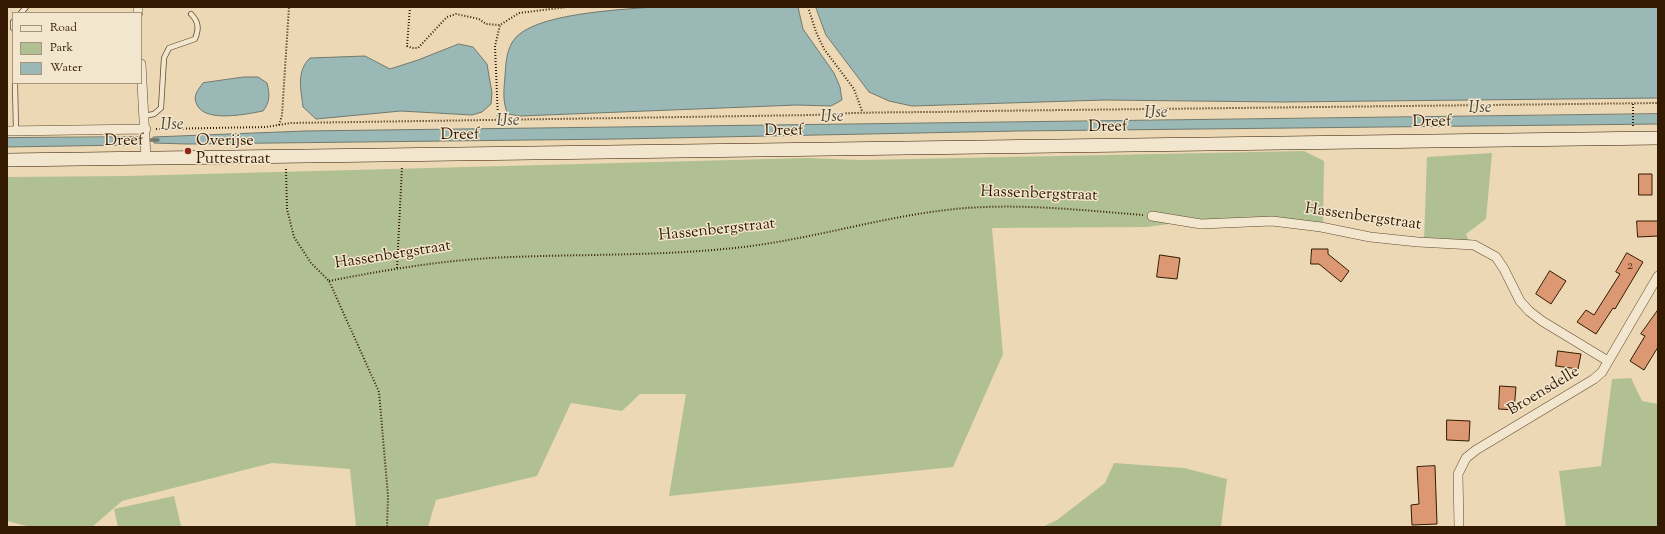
<!DOCTYPE html>
<style>
body{margin:0}
#map{position:relative;width:1665px;height:534px;overflow:hidden;background:#ecd8b4;font-family:"Sorts Mill Goudy",serif}
canvas{display:block}
.frame{position:absolute;inset:0;border:8px solid #331a01;pointer-events:none}
.legend{position:absolute;left:12px;top:12px;width:130px;height:72px;box-sizing:border-box;background:#f3e6ce;border:1px solid #a6947c;margin:0;padding:5px 7px;list-style:none;font-size:12px;color:#331a01}
.legend li{display:flex;align-items:center;gap:8px;height:20px}
.legend b{width:20px;border:1px solid #a6947c}
</style>
<div id="map">
<canvas width="1665" height="534"></canvas>
<div class="frame"></div>
<ul class="legend">
<li><b style="height:5px;background:#f3e6ce"></b>Road</li>
<li><b style="height:11px;background:#b1c092"></b>Park</li>
<li><b style="height:11px;background:#9ab8b5"></b>Water</li>
</ul>
</div>
<script>
const ctx = document.querySelector('canvas').getContext('2d');
ctx.lineJoin = 'round';
function fill(path, color) { ctx.fillStyle = color; ctx.fill(path, 'evenodd'); }
function stroke(path, color, width, dash) { ctx.strokeStyle = color; ctx.lineWidth = width; ctx.lineCap = dash ? 'butt' : 'round'; ctx.setLineDash(dash || []); ctx.stroke(path); }
function drawText(font, color, halo, rows, align = 'center') {
  ctx.font = font + ' "Sorts Mill Goudy",serif'; ctx.lineWidth = 3; ctx.setLineDash([]); ctx.textBaseline = 'middle'; ctx.strokeStyle = halo; ctx.fillStyle = color; for (const [text, x, y, turn = 0] of rows) {
    ctx.save(); ctx.translate(x, y); ctx.rotate((+turn || 0) * Math.PI / 180); ctx.textAlign = isNaN(turn) ? turn : align; if (halo) ctx.strokeText(text, 0, 0); ctx.fillText(text, 0, 0); ctx.restore();
  }
}
fill(new Path2D(`
 M1304,151L1324,161L1323,225L1191,221L1147,227L992,228L1003,354L953,467L669,496L686,394H640L622,411L571,403L537,476L436,500L428,527H356L350,469L272,463L122,501L92,527H31L7,521V177L127,176L807,158L861,160Z
 M1492,153L1486,219L1466,234L1469,241L1424,240L1427,157Z
 M1631,378L1642,401L1658,404V527H1566L1559,471L1601,466L1612,379Z
 M1114,463L1184,468L1227,479L1221,527H1042L1057,520L1105,483Z
 M174,496L181,526L118,527L114,509Z`), '#b1c092');
const water = new Path2D(`
 M652,7H798L803,29L834,73L840,87L842,100L831,106L797,105L520,116L508,114C502,102 504,89 505,76C506,63 506,52 513,41C531,13 621,10 652,7Z
 M816,7H1658V98L1283,102L1105,100L912,106L889,101L869,92L826,35Z
 M459,44L473,47L487,64L492,93L491,104L482,112L472,115L401,111L316,119L303,107C301,90 296,71 310,58L365,56L390,69L418,60Z
 M244,77H258L267,83C270,95 270,102 263,111C247,114 206,123 197,105C192,96 198,90 203,83Z
 M1658,114V124L1017,131L618,139L187,144L154,143L153,137L305,131Z
 M139,137V144L127,145L7,147V138Z`);
fill(water, '#9ab8b5');
stroke(water, '#71796d', 1);
stroke(new Path2D(`
 M134,140H158`), '#71796d', 3.5);
const building = new Path2D(`
 M1639,174H1652V195H1639Z
 M1637,221H1658V236L1638,237Z
 M1312,249H1328V254L1349,271L1341,282L1319,264H1311Z
 M1627,253L1643,262L1615,309L1613,308L1596,334L1577,322L1586,310L1594,315L1620,274L1616,272Z
 M1160,255L1180,258L1177,279L1157,277Z
 M1550,271L1566,281L1551,304L1536,294Z
 M1658,310V347L1644,370L1630,361L1645,336L1641,334Z
 M1558,351L1581,354L1578,369L1556,366Z
 M1500,386L1516,387L1514,410L1499,409Z
 M1447,420L1470,421L1469,441L1447,440Z
 M1435,466L1437,524L1412,525L1411,505L1419,504L1417,467Z`);
fill(building, '#db9872');
stroke(building, '#331a01', 1);
const service = new Path2D(`
 M21,13L26,7
 M13,22V28
 M15,83L16,131
 M144,116L154,114L161,108L164,58L169,48L195,39C199,29 199,22 191,14`);
const minor = new Path2D(`
 M138,7V13
 M141,64L146,158
 M7,131L146,129
 M1152,216L1201,224L1272,221L1321,227L1370,237L1418,242L1474,245L1496,257L1504,269L1520,301L1529,311L1542,321L1608,361
 M1459,527L1458,474L1466,458L1476,450L1594,379L1602,372L1658,276`);
const secondary = new Path2D(`
 M7,160L1658,138`);
stroke(service, '#614a2e', 6);
stroke(minor, '#614a2e', 10);
stroke(secondary, '#331a01', 14);
stroke(new Path2D(`
 M410,7L407,46L412,48H418L447,17L456,14L479,19L486,24L500,25
 M808,7L816,32L824,49L854,89L862,111
 M1633,104V126
 M498,119L495,46L500,25L519,13L567,7
 M279,125L282,115L289,7
 M156,129L266,127L291,123L814,115C870,111 926,113 982,111L1658,103
 M286,169L287,209L294,237L311,263L329,281L379,392L388,496L387,527
 M397,268L402,167
 M329,281C390,269 450,259 512,257C589,254 667,256 743,247C811,239 878,218 946,210C1012,202 1078,210 1143,215`), '#331a01', 2, [1, 2]);
stroke(service, '#f3e6ce', 4.5);
stroke(minor, '#f3e6ce', 9);
stroke(secondary, '#f3e6ce', 13);
for (const [x, y, r, color] of [
 [188,151,4,"#8f2418"]
]) { const dot = new Path2D(); dot.arc(x, y, r, 0, 2 * Math.PI); ctx.fillStyle = color; ctx.fill(dot); stroke(dot, '#f3e6ce', 1.5); }
drawText('14px', '#5d3a1d', null, [
 ["2",1630,267]
]);
drawText('16px', '#331a01', '#f3e6ce', [
 ["Dreef",1432,123,-1],
 ["Dreef",1108,128,-1],
 ["Dreef",784,132,-1],
 ["Dreef",460,136,-1],
 ["Dreef",124,142,-1],
 ["Hassenbergstraat",1039,195,2],
 ["Hassenbergstraat",1363,218,8],
 ["Hassenbergstraat",717,231,-6],
 ["Hassenbergstraat",393,256,-9],
 ["Broensdelle",1544,392,-31]
]);
drawText('16px', '#331a01', '#f3e6ce', [
 ["Overijse",196,142],
 ["Puttestraat",196,160]
], 'left');
drawText('italic 17px', '#524937', '#f3e6ce', [
 ["IJse",1480,109,-1],
 ["IJse",1156,114,-1],
 ["IJse",832,118,-1],
 ["IJse",508,122,-1],
 ["IJse",172,126,-1]
]);
</script>
